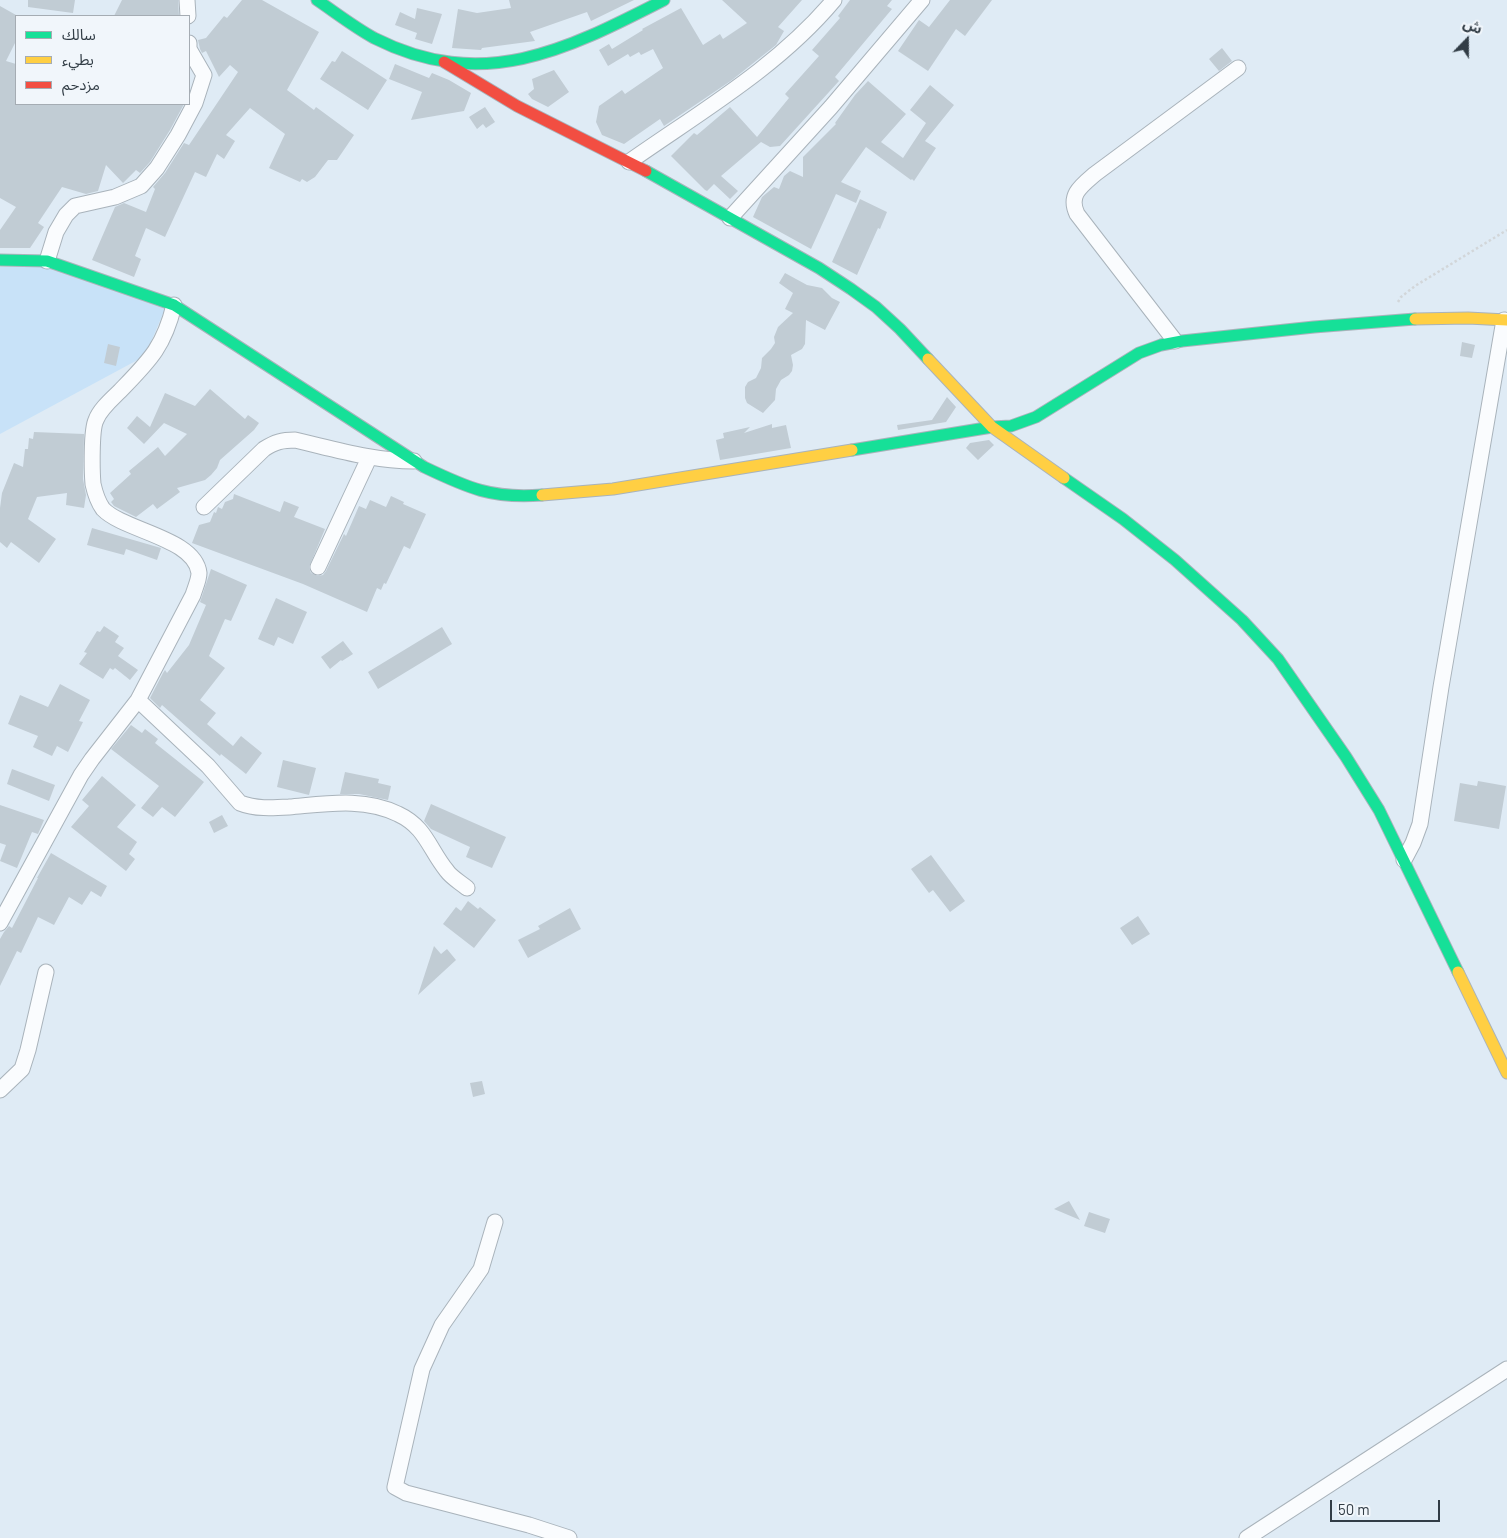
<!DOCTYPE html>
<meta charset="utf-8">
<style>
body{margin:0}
#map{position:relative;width:1507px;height:1538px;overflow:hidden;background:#dfebf5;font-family:Barlow,"Noto Sans Arabic",sans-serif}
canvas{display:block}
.legend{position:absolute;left:15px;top:15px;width:175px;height:90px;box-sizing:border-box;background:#f1f6fb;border:1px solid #a5acb3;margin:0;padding:6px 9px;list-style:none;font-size:15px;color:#323d46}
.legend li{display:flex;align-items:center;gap:10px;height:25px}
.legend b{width:25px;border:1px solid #a5acb3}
.north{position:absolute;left:1442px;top:15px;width:50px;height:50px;-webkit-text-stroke:4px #f1f6fb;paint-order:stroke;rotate:22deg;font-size:14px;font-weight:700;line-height:20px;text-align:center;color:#323d46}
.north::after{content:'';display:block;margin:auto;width:18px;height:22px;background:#323d46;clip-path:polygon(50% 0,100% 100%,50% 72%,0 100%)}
.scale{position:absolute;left:1330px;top:1500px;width:110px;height:22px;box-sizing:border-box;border:2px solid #323d46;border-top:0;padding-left:6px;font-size:15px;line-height:18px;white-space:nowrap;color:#323d46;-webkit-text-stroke:4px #f1f6fb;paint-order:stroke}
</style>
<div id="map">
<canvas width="1507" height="1538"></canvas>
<ul class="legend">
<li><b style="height:6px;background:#16e098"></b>سالك</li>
<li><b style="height:6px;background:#ffcf43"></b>بطيء</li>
<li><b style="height:6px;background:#f24e42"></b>مزدحم</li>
</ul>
<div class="north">ش</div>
<div class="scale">50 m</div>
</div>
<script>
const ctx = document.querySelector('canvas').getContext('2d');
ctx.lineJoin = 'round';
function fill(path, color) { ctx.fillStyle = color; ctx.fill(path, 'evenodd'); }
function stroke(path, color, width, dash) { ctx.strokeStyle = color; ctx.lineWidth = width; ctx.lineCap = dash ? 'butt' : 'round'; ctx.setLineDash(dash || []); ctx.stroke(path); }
fill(new Path2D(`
 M0,267H44L165,309L145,356L0,434Z`), '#c8e2f8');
fill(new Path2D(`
 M28,0H75L73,13L28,7Z
 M122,0H178L179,16H114Z
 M242,0H262L319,32L287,90L314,110L316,107L354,135L337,160H328L315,177L307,182L302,179L300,182L269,168L285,134L250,108L226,135L235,141L224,159L217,154L206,177L195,172L165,237L146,228L135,256L141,259L134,277L92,260L115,207L124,203L146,212L155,189L153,187L165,173L184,143L189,145L238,72L230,65L219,77L206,51L202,53L200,49L198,40L206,38L224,16L227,18Z
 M509,0H634L591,21L587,12L530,32L535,41L482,48L481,50L452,48L458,9L477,13L511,8Z
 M722,0H802L778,27L784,31L776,45L732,80L664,126L660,119L624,144L602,135L596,122L599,106L622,90L625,94L663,68L653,49L641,55L639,52L630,57L628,54L608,66L599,50L609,44L612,49L643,30L642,29L681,8L703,45L720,34L723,39L747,23Z
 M850,0H892L887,6L892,9L835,77L839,81L780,146L770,147L761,142L721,176L738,191L730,199L714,184L707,191L705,190L671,156L694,133L697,135L730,107L757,137L789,98L785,94L819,56L812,50L840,18L838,16Z
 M950,0H992L965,36L956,29L928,71L898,51L919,20L929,27Z
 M0,6L16,15V41L6,61L16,64V104H184L170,130L150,162L140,173L136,170L123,183L106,165L98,191L86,194L62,187L38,223L44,227L30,248H0V230L16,207L0,198Z
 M417,8L442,14L432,44L415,39L417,33L395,25L400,12L415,19Z
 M1222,48L1232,61L1219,71L1209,59Z
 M342,51L387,80L368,110L320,79L332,61L335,62Z
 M395,64L429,78L432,73L449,80L471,93L464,111L411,120L422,92L389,79Z
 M554,70L569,92L548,107L532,99L528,94L534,89L532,79Z
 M868,81L906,114L881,142L903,158L926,123L910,110L930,85L954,105L925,141L936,148L914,181L912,179L911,180L866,147L841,182L861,191L856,203L836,194L811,249L753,217L762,197L774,187L779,189L784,176L790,171L803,177V157L836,124L835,123L855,95Z
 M485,107L495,122L486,128L483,124L477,129L469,117Z
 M860,199L887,212L880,229L878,228L857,275L832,262Z
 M785,273L807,285L822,288L832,298L840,302L825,330L806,320L805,344L802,349L791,355L793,365L792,371L789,375L781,380L776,389L775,400L763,413L747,403L745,398V387L748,382L756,378L761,368L762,358L771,349L775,343L774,337L778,327L793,313L785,309L793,293L779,283Z
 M1462,342L1475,345L1472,358L1460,356Z
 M108,344L120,347L116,366L104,363Z
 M210,389L245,419L248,415L259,423L254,430L220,460L217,468L211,475L205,480L177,488L180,492L157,509L153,504L136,517L114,506L111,502L114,499L110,493L131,474L129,471L158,447L165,456L187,434L164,423L144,444L127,428L137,416L150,427L165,393L195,406Z
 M947,397L956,407L946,422L898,430L897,425L932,420Z
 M772,424V428L786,425L791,448L720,460L716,440L724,438L723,433L750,427L744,433Z
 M34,432L84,434L83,479L86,495L84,508L66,505L67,493L37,497L28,519L56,539L39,563L11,542L7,548L0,542V508L2,493L14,463L23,467L25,449H28L29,438L33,439Z
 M989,440L994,445L978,460L966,448L970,443Z
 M234,494L280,512L284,501L299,507L294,517L325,529L309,567L311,573L318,576L323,575L326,571L344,534L346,536L359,506L366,509L370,500L386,507L391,496L404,502L403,504L426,514L410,549L404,546L386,584L384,583L381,590L377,588L367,612L303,584L192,543L199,525L210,522L214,512L216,513L218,507L222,509L225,502L233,499Z
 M92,528L161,548L157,560L126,549L124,555L87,545Z
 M211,569L247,585L231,621L225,619L209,656L225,668L200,700L216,713L207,724L233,746L241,736L262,753L246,774L221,754L220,756L162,705L160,708L150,698L163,673L165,670L167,673L189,645L206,605L200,602Z
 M276,598L307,612L293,644L278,637L274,646L258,639Z
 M104,626L119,636L115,642L124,648L118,656L138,670L130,680L115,668L113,670L110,668L103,679L79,664L87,653L84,652L97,631L100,632Z
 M442,627L452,644L378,689L368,672Z
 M343,641L353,654L342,661L341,660L330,669L321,657Z
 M60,684L90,700L79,721L83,722L68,752L57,746L52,756L33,747L38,736L8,724L20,695L48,707Z
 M131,725L142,733L145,729L158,739L155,743L204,782L175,817L162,807L153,817L141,808L159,786L111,749Z
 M283,760L316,768L309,795L277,787Z
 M12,769L55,785L49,801L7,784Z
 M345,772L379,779L378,783L391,786L388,800L359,794H340Z
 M102,776L136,805L117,827L137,842L129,854L135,859L126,871L71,827L89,806L82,800Z
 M1478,781L1506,786L1499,829L1454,821L1460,783L1477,786Z
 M431,804L506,837L492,868L466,857L470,847L431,829L424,821Z
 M0,805L44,820L38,834L32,832L17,868L0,861L6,845L0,843Z
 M222,815L228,826L214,833L209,822Z
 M51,853L107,886L101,897L91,891L82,905L69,897L54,925L38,917L21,953L17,951L0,986V939L4,932L9,926L12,928L38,878H37Z
 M931,855L965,901L950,912L933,890L929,893L911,869Z
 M468,901L478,909L480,907L496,920L474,948L443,924L456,907L461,911Z
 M570,908L581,929L528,958L518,940L540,929L538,926Z
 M1138,916L1150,934L1132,945L1120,928Z
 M434,946L441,954L447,949L456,960L418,995Z
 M482,1081L485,1094L473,1097L470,1083Z
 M1069,1201L1080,1220L1054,1209Z
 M1089,1212L1110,1219L1105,1233L1084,1226Z`), '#c1ccd4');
const street = new Path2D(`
 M187,0L188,16
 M629,162C700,112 778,67 834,0
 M730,218L831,107L922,0
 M47,261L56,232L66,215L75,206L115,197L141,186L157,168L178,135L195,103L204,75L189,49V43
 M1175,341L1077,214C1068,195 1081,186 1095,174L1238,68
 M204,507L264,449C275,442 282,440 295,440C334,449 373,461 414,461
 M318,567L369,458
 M138,700L208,766L240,803C255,809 272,808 289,807C325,804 364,797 398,814C426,827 429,849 447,871C452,878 460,882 467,888
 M1404,860L1413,843L1420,824L1441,687L1504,320
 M0,923L81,775L92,759L138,700L193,595C195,588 199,580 199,573C195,538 124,531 103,509C98,502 95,493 93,484C92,472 91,430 96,420C100,409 112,399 120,391C149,361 164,347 174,305
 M0,1090L22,1069L28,1050L46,972
 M495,1222L481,1269L442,1325L422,1369L395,1487L406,1493L529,1525L569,1538
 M1247,1538L1507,1369`);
const fast = new Path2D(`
 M317,0C336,13 354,27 374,38C483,93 566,50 664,0
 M646,171L819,268L851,289L876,307L900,329L928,359
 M0,260L47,261L174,305L424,467C468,488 492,499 542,495
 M852,450L992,427L1011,426L1036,417L1139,353L1161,345L1182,341L1314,327L1415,319
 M1064,478L1123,519L1175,560L1242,620L1278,659L1346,757L1379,810L1458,972`);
const slow = new Path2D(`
 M1415,319L1468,318L1507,320
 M928,359L992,427L1064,478
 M542,495L613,489L852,450
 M1458,972L1507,1073`);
const jam = new Path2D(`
 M444,62L517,106L646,171`);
stroke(street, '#a9b3bb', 17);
stroke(fast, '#a9b3bb', 13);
stroke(slow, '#a9b3bb', 13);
stroke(jam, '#a9b3bb', 13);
stroke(new Path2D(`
 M1398,302L1401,297L1415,286L1507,230`), '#d2d6d9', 2.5, [2.5, 2.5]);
stroke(street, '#fafcfe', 15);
stroke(fast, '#16e098', 11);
stroke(slow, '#ffcf43', 11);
stroke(jam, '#f24e42', 11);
</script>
